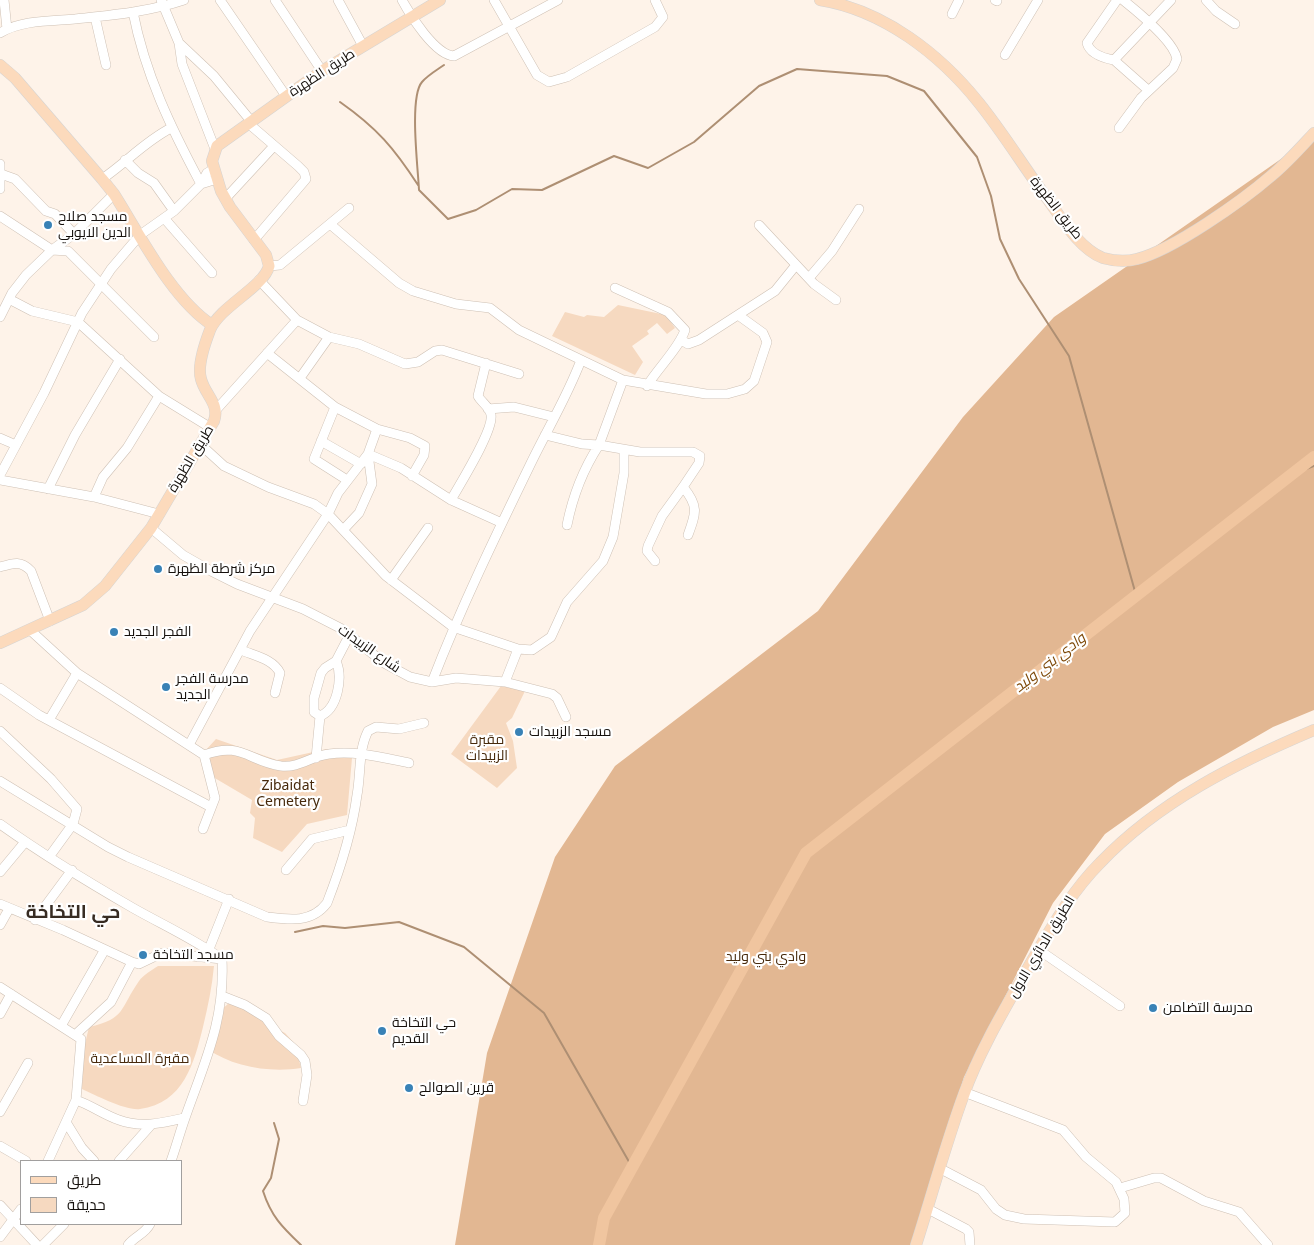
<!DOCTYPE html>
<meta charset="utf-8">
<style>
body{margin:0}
#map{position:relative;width:1314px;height:1245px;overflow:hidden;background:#fef3e9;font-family:"Noto Sans",Cairo,sans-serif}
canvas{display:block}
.legend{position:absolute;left:20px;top:1160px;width:162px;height:65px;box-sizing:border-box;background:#fff;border:1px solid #a19f9e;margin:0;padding:6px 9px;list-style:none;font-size:15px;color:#15100c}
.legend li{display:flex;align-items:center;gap:10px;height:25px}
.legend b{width:25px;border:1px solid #a19f9e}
</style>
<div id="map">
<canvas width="1314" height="1245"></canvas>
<ul class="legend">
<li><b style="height:6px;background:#fcdabc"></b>طريق</li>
<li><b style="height:14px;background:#f6d9c0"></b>حديقة</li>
</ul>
</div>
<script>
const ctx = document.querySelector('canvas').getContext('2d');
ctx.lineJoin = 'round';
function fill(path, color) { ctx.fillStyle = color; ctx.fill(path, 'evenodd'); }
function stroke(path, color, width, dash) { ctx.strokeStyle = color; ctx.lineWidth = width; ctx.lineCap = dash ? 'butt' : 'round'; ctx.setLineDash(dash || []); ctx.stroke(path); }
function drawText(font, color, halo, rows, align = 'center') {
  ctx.font = font + ' "Noto Sans",Cairo,sans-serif'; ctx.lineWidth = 4.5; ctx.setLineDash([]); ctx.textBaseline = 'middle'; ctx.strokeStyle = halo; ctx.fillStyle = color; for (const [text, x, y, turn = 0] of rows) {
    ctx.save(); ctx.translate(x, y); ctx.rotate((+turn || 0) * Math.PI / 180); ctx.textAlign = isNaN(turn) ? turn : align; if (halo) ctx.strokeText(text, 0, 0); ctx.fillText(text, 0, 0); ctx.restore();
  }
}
fill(new Path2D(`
 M618,305L666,315L675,328L667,334L657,323L647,331L649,334L632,346L643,362L635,375L552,336L565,312L584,317L587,315L604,317Z
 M501,686L525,691L512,718L506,723L513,741L517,768L497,788L451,754Z
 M216,739L277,760L327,749L352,758L347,815L307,824L282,852L253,838L255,818L250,813L252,800L213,777L204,752Z
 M158,966H214C212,987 208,1006 203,1027C194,1063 184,1103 140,1109C126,1111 95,1095 82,1089L83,1052L89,1027C126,1019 120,1008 139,981C143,975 152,970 158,966Z
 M230,1002L254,1006L271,1026L285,1033L295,1044L301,1068C271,1073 232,1067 208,1049L217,1014Z`), '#f6d9c0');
fill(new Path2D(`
 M1314,136V710L1273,727L1178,782L1105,834L1053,903L964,1077L914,1245H455L487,1053L555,857L615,766L818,611L963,417L1054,317Z`), '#e2b792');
stroke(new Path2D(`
 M444,65C437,70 428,75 422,82C409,97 418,168 419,190L448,219L476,210L512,189L542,190L614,156L648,168L694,142L759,86L797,69L887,76L924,91L977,157L991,196L1000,239L1019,279L1069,356L1136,595
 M340,102C377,128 394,148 418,185
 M1291,475L1314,466
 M295,932L323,926L345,928L399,922L464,947L544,1013L632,1167
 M274,1123L279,1139L271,1178L263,1191C271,1216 282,1227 301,1245`), '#ae8f73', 2);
stroke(new Path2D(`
 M599,1245L604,1218L806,853L1314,457`), '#f0c59f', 12);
const minor = new Path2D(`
 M4,0L7,29
 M161,0L179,43L214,76L251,121
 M220,0L286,96
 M275,0L322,71
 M338,0L363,46
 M402,0C410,15 435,55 454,56L558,0
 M494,0L537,75L549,82L567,77L655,27L663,17L655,0
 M995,0L997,1
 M1117,0L1087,43C1090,54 1103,58 1114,60L1171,0
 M1206,0L1216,11L1235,24
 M133,12C145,74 171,128 201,184
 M952,14L959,0
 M95,17L106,65
 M0,33C21,20 51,21 75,19C112,15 148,12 184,0
 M179,43L182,64L215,149
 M1005,55L1038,0
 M1114,60L1148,90
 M248,123L298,166L304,172L306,179L254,240
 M1119,128L1141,98L1173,68L1177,59C1174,41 1138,12 1123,0
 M125,160L138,173L154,183L174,211
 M0,164V189
 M1,174L15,179L46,211L55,214L74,234
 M102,179C127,162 144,142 171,128
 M201,184L207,173L214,169
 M225,199L273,147
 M0,216L52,250L68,251L154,337
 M164,218L212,273
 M330,224L399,283L413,291L456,304L490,308L519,330L623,380L706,394H727L745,389L754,381L767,342L763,333L738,315
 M759,225L814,284L836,300
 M269,266L280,265L349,208
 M809,278L832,251L859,209
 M259,280L297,320L329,337L359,344L405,364L418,362L435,351L442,350L519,374
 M615,288L668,312L685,330C679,348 658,368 647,386
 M9,299L32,311L78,322L159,396L211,428
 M0,317L12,293L26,275L52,250L74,234L114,194
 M681,340L688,344L699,340L775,291L796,265
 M300,378L329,337
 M623,380L599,445L640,452H693L700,456L699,463L683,487C699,506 696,513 688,535
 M335,407L314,459L347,480
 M488,409L514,407L554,417
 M216,410L297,320
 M377,429L410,438L425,446L424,455L412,476
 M545,435L582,444L599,445
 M0,438L16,445
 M321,441L361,464
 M201,445L224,466L268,487L314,504L328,514L386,576L453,627L518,649L532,650L551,637L567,602L603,561L613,537L624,473V450
 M368,454L401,468L451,500L502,523
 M0,475L44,393L82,313L111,269L140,235L174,211L201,184L217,179
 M0,480L94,497L159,514
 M48,489L75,435L120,359
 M94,497L103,477L127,448L159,396
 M451,500C460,484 494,430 491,415C490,407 481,402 478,396L486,363
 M567,525C573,495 582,471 599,445
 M151,528L183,555L211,571L237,584L303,609L342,629L384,663L410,677L432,682L456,678L505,682L552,694L557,698L566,717
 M343,530L359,513L372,484L368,454
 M655,561L647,551L648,546L662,516L683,487
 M0,567C13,563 21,560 31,571L50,621
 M391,580L428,528
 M30,630L77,673L204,755C241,741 248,761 281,766C300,768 311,756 329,754C355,750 384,758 409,763
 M241,650C255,656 273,659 280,673L275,693
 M432,682C461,607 496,535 531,463C548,428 568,395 581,360
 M505,682L518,649
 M0,688L39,715L211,807
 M320,716L314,712V698L321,673L325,668L336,661L349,636
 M49,720L77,673
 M0,731L51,779L77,809L73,824L49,857
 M189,745L250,631L328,514L338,493L368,454L377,429L335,407L267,353
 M316,758L320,716C338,709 343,677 336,661
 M0,781L108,847L128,857L267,917C290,920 312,923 327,903C341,867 352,833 357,795C361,774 358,751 368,731L376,727L399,729L424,723
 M0,824C42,854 88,882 133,908C163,925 194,939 222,959C225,1021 205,1061 185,1118C180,1132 176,1147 171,1161
 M203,829L215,798L204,755
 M286,870L312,839L350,830
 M0,872L25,842
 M0,904L63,930L132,962L139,964L162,953L222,959
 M35,920L72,870
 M0,925L9,909
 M209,949L229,899
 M1039,950L1120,1006
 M0,987L81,1039L76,1100
 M222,996L245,1005L266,1018L279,1036L301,1055L305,1061L307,1075L303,1101
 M0,1014L11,994
 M61,1026L104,951
 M75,1035L111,1002L132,962
 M0,1112L28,1063
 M66,1122L82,1148L94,1161
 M0,1146L26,1161
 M48,1161L76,1100C91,1105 104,1115 119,1120C141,1128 162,1123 184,1118
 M119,1161L151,1125
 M939,1168L981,1190L996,1209L1005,1215L1024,1219L1115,1222L1125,1213L1124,1199L1116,1182L1086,1157L1063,1130L964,1092
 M1120,1188L1154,1178H1161L1204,1201L1239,1212L1268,1245
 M0,1205L37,1245
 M928,1209L966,1229L969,1232L970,1245
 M0,1237L21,1209
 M43,1245L64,1224
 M128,1245C135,1236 145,1234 150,1224`);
const major = new Path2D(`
 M820,0C883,10 940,54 979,103C1004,134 1025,169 1049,201C1063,221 1080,249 1103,258C1114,261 1126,262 1137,259C1173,250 1242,201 1271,176C1287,163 1300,148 1314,133
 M0,65L15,78L102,179L114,194C140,235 172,299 212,325
 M0,643L83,605L105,586L151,528L214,421C220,404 205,395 201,379C197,366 205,343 210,330C220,306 264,287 269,266L266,255L230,207L221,191L212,161L217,146L322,71L440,0
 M916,1245C932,1195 946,1143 964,1094C981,1047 1009,1002 1033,959C1053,925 1072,891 1100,863C1158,802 1238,762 1314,730`);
stroke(minor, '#cec0b4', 10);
stroke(major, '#d5d4d3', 12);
stroke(minor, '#fff', 9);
stroke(major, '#fcdabc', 11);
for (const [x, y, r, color] of [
 [48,225,5,"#3982b6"],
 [158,569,5,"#3982b6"],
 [114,632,5,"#3982b6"],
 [166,687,5,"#3982b6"],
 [519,732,5,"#3982b6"],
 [143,955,5,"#3982b6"],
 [1153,1008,5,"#3982b6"],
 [382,1031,5,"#3982b6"],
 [409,1088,5,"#3982b6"]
]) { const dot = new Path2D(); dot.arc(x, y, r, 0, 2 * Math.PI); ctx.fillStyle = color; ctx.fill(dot); stroke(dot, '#fff', 2); }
drawText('14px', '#15100c', '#fff', [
 ["طريق الظهرة",322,73,-33],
 ["طريق الظهرة",1056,208,52],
 ["طريق الظهرة",191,459,-59],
 ["شارع الزبيدات",369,649,35],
 ["الطريق الدائري الاول",1042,947,-59]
]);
drawText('14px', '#15100c', '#fff', [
 ["مسجد صلاح",58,217],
 ["الدين الايوبي",58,233],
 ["مركز شرطة الظهرة",168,569],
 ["الفجر الجديد",124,632],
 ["مدرسة الفجر",176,679],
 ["الجديد",176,695],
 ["مسجد الزبيدات",529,732],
 ["مسجد التخاخة",153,955],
 ["مدرسة التضامن",1163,1008],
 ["حي التخاخة",392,1023],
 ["القديم",392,1039],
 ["قرين الصوالح",419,1088]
], 'left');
drawText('14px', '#472a0c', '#fff', [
 ["مقبرة",487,740],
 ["الزبيدات",487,756],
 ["Zibaidat",288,786],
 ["Cemetery",288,802],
 ["وادي بني وليد",766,957],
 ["مقبرة المساعدية",140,1059]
]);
drawText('italic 15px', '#7d4807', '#fff', [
 ["وادي بني وليد",1050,663,-38]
]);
drawText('bold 19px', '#372c23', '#fff', [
 ["حي التخاخة",73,913]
]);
</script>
